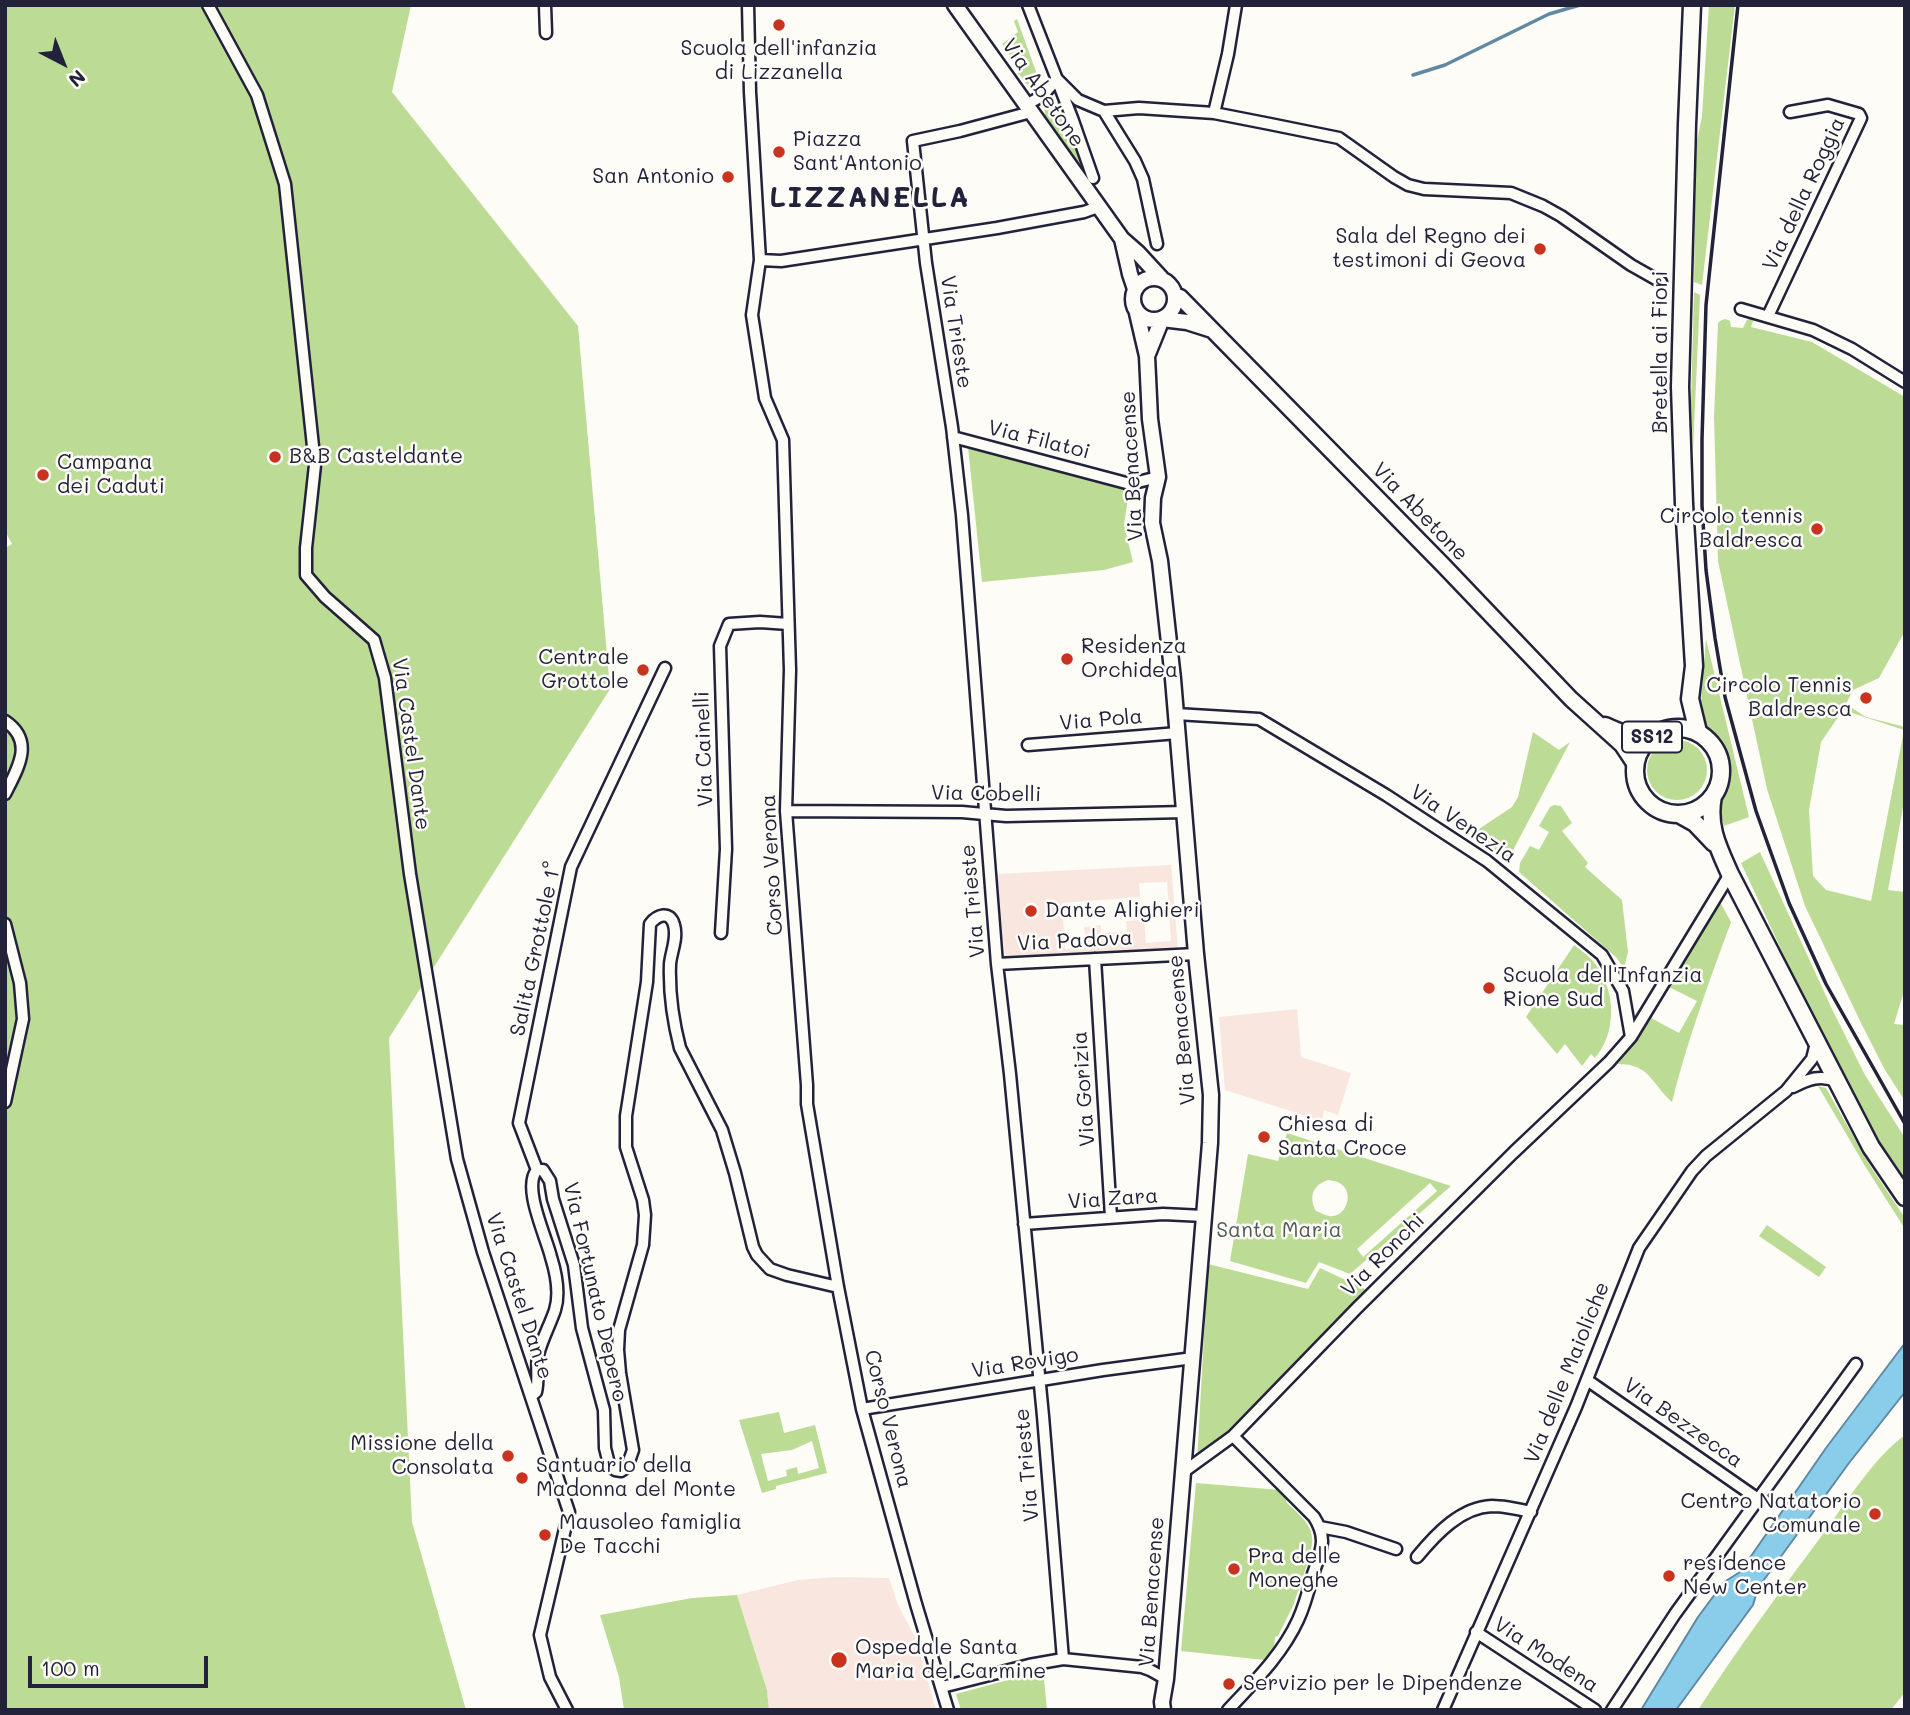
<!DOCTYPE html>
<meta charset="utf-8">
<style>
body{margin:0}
#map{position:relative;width:1910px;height:1715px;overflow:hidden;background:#fdfcf7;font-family:Mali,sans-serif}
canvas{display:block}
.frame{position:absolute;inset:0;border:7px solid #22223b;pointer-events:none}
.north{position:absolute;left:28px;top:28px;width:70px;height:70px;-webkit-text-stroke:5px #fdfcf7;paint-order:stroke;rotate:138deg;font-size:19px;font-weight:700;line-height:28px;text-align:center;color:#22223b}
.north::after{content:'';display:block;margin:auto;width:24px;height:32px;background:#22223b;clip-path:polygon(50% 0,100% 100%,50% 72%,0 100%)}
.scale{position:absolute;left:28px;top:1656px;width:180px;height:32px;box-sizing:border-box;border:4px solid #22223b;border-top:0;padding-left:9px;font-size:21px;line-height:24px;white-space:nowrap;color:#22223b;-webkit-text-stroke:5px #fdfcf7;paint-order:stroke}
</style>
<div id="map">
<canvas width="1910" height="1715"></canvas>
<div class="frame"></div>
<div class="north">N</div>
<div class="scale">100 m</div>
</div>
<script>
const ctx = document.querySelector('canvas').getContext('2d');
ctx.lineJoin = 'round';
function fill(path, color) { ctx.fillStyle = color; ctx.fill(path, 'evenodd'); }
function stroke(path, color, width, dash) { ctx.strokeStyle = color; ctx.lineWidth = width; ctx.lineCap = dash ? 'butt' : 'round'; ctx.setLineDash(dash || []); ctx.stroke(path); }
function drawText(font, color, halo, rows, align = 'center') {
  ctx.font = font + ' Mali,sans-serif'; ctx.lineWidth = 5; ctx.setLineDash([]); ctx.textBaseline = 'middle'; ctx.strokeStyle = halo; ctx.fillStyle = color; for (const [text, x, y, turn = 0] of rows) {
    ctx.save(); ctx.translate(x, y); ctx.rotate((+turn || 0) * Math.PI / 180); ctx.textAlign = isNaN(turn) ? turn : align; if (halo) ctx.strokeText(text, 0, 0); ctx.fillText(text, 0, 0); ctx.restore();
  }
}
fill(new Path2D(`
 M1171,865L1178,950L1005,959L997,874ZM1167,882L1171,941L1146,943L1144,920L1126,921L1127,932L1101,933V925L1084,927L1086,947L1065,949L1062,903L1140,897L1139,883Z
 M1297,1009L1301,1057L1351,1073L1338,1115L1324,1110L1322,1121L1225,1090L1219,1017Z
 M834,1577L889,1578L898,1605L915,1637L936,1710H769L767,1690L737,1595L798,1580Z`), '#f8e6df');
fill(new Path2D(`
 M5,5H411L392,92L578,326L610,689L389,1038L412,1522L466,1710H5V548L12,544L5,531Z
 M1709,5H1735L1702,285L1694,282L1696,146L1702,116Z
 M1017,19L1038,77L1027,85L1017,71V65L1022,62L1016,55L1012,58L1002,44L1018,32L1014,21Z
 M1052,100L1056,118H1060L1057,102L1064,106L1081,154L1079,168L1045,119C1044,111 1044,105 1052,100Z
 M1694,292L1700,295L1693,451L1691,403Z
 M1751,318H1754L1751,327L1812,342L1905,397V631L1879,678L1853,690L1846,704L1866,717L1905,727V796L1888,890L1905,892V988L1894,1024L1905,1025V1101L1885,1070L1862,1025L1805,906L1767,789L1718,561L1714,417L1718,323C1722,319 1725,318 1730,321L1731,327L1743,328L1747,320ZM1843,710L1904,730L1871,901L1826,890L1813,876L1809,810L1821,742Z
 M968,447L1129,491L1124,525L1133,562L1104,570L982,582Z
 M1706,639L1749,817L1724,826L1718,807L1728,784L1730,775L1729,765L1725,754L1719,746L1703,729L1700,714Z
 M1533,732L1559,750L1570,742L1511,854L1505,857L1499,855L1473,833L1512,807L1518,797Z
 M1647 770a30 30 0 1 1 60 0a30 30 0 1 1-60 0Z
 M1554,805L1561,806L1572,823L1562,831L1588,863L1585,867L1622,900L1628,952L1624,969L1617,958L1519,872L1520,863L1530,846L1539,850L1549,832L1539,826L1550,807Z
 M1760,852L1832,1009L1865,1075L1905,1138V1183C1839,1083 1792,971 1741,863Z
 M1720,902L1731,922C1709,982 1687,1041 1672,1102C1651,1083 1650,1064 1618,1064L1651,1018L1679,1033L1697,1001L1667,986Z
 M1574,945C1582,951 1593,959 1598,968C1616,994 1616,1034 1595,1058L1591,1054L1582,1066L1565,1044L1557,1054L1526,1017Z
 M1818,1086L1826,1088L1869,1164L1905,1218V1229L1865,1166Z
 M1287,1133L1451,1186L1350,1274L1319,1262L1306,1283L1230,1261L1248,1154L1278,1161ZM1329,1180C1333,1181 1337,1181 1341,1184C1353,1192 1348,1214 1333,1216C1327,1217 1322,1213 1316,1211C1308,1197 1313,1184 1329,1180ZM1430,1183L1437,1191L1363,1257L1357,1249Z
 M1767,1225L1826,1267L1819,1277L1759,1236Z
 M1208,1264L1308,1289L1320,1268L1367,1290L1210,1449L1197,1461Z
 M779,1412L784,1433L815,1425L827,1473L776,1486V1489L762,1493L739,1420ZM812,1441L819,1468L798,1474L797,1467L786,1470L787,1476L768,1481L761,1454L792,1450Z
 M1905,1435V1692L1891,1710H1698C1738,1648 1782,1589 1826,1530C1849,1498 1874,1458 1905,1435Z
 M1196,1483L1280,1490L1287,1497L1286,1502C1317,1530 1317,1535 1304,1574L1306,1578L1303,1587L1298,1591L1293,1606L1278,1636L1275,1637L1274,1649L1264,1660L1181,1651Z
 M737,1595L767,1690L769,1710H624L619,1677L600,1615L692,1598Z
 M1034,1673V1679H1044L1047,1710H961L956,1694Z`), '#bcdc95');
const water = new Path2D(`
 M1905,1343V1392L1849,1463L1758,1588L1753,1605L1676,1710H1641L1698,1617L1724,1582L1740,1572L1826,1448Z`);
fill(water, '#89cdea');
stroke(water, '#6089a4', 2);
stroke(new Path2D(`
 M1413,75L1445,65L1549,14L1580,5`), '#6089a4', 3.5);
const minor = new Path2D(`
 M208,5L257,95L285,184L315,465L306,548V575L325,597L374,640L385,678L410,874L457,1159L483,1252L569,1512L540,1635L550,1677L567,1710
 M545,5L546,33
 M748,5L750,92L760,260L752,315L765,398L783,440L790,670L786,811L807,1085V1104L838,1287L862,1409L916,1604L948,1710
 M1028,5L1072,118L1093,178
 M1057,79L1078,100L1104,111L1139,108L1214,113L1270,124L1339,138L1394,177L1408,185L1424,189L1511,193L1543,206L1561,216L1631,265L1661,282
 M1026,105L1042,96L1057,79
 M1104,111L1135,161L1143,179L1157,244
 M1031,112L960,131L913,141L926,263L952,427L962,515L997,964L1010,1074L1043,1416L1063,1659
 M1214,113L1228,54L1236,5
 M760,260L781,261L997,228L1084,212L1098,207
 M1741,309L1813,330L1852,349L1905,382
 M1768,316L1861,118L1859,114L1828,105L1790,112
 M953,437L1130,484L1158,477
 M1176,714L1259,719L1386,795L1487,861L1602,955L1623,991L1631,1037L1609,1062L1513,1153L1357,1308L1233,1436L1182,1473
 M5,721C35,741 18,768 5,794
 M1028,745L1178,733
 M786,811L962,812L1006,816L1185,812
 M5,924L20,983L23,1019L5,1102
 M721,933L726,849L720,646L729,624L760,622L788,624
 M1095,959L1111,1217
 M997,964L1196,954
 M1631,1037L1730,874
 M1793,1087C1808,1079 1821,1074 1838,1082
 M537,1170L519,1123L571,867L665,668
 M1024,1224L1163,1214L1204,1216
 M1587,1380L1758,1499
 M531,1396L536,1392C539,1380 536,1368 538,1355C542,1339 550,1325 555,1310C560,1294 556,1273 551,1257C546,1236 522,1187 537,1170H543L550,1181L553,1199L574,1265L582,1328L604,1410L605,1448L609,1464L615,1470L621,1471L627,1467L633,1450L620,1373L618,1350L619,1330L643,1245L645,1215L643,1200L626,1147V1116L647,982L650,924C657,915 670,910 674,925C678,938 671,952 670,964C669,991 673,1021 680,1048L722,1130L735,1173L753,1247L757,1255L770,1269L787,1275L838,1287
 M862,1409L1103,1370L1193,1358
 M1320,1527L1346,1532L1396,1549
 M1417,1557C1436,1534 1461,1507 1492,1506C1505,1506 1518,1509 1531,1512
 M1476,1632L1595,1710
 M942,1687L1029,1665L1063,1659L1142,1667L1150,1670L1166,1679
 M1228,1710C1254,1682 1282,1655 1298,1620C1305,1605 1309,1589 1313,1574C1321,1551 1328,1539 1314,1517L1233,1436
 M1443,1710L1576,1407L1639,1248L1692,1171L1706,1156L1786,1091L1812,1059L1816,1043
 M1612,1710L1675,1614L1856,1364`);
const secondary = new Path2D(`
 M955,5L1122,239L1138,253L1161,278
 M1122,239L1130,274L1135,289
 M1133 299a21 21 0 1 1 42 0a21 21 0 1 1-42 0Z
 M1176,296L1180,297L1444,566L1571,699L1622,745L1636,766
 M1137,313L1147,356L1150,419L1158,477L1153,498L1152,523L1160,561L1173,679L1196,954L1211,1095L1210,1143L1166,1679L1162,1702L1163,1710
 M1147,356L1162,319L1187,322L1209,329
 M1605,725C1628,735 1634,739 1660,732`);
const primary = new Path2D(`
 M1692,5L1687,124L1680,387L1684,504L1694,666L1690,699L1698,732
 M1635 771a43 43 0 1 1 86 0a43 43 0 1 1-86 0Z
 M1713,796C1707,826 1718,847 1730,874L1871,1147L1905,1197
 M1679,814L1695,823L1714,843`);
stroke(minor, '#22223b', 15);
stroke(secondary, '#22223b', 19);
stroke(primary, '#22223b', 21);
stroke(minor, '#fdfcf7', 10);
stroke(secondary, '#fdfcf7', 14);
stroke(primary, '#fdfcf7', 16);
stroke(new Path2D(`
 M1738,5L1706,305L1702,439V505L1706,570L1715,638L1725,697L1756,811L1789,903L1826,984L1905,1124`), '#22223b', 3.5);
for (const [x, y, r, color] of [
 [779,25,7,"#c8321e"],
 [779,152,7,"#c8321e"],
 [728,177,7,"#c8321e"],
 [1540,249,7,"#c8321e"],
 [275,457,7,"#c8321e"],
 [43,475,7,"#c8321e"],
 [1817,529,7,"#c8321e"],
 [1067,659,7,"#c8321e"],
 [643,670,7,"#c8321e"],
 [1866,698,7,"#c8321e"],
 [1031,911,7,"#c8321e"],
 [1489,988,7,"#c8321e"],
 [1264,1137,7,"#c8321e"],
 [508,1456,7,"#c8321e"],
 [522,1478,7,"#c8321e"],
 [1875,1514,7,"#c8321e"],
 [545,1535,7,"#c8321e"],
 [1234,1569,7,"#c8321e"],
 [1669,1576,7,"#c8321e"],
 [839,1660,9,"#c8321e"],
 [1229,1684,7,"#c8321e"]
]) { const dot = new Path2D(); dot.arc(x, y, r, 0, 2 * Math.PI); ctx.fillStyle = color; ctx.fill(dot); stroke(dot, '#fdfcf7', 2.5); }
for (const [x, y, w] of [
 [1652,737,60]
]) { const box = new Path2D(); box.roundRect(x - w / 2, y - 15.5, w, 31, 5); ctx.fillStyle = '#fdfcf7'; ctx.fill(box); stroke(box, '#22223b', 2); }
drawText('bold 19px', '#22223b', null, [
 ["SS12",1652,737]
]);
drawText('21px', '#22223b', '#fdfcf7', [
 ["Scuola dell'infanzia",779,49,"center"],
 ["di Lizzanella",779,73,"center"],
 ["Piazza",793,140],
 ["Sant'Antonio",793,164],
 ["San Antonio",714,177,"right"],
 ["Sala del Regno dei",1526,237,"right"],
 ["testimoni di Geova",1526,261,"right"],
 ["B&B Casteldante",289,457],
 ["Campana",57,463],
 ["dei Caduti",57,487],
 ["Circolo tennis",1803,517,"right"],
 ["Baldresca",1803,541,"right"],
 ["Residenza",1081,647],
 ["Orchidea",1081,671],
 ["Centrale",629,658,"right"],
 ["Grottole",629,682,"right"],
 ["Circolo Tennis",1852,686,"right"],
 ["Baldresca",1852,710,"right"],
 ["Dante Alighieri",1045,911],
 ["Scuola dell'Infanzia",1503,976],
 ["Rione Sud",1503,1000],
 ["Chiesa di",1278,1125],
 ["Santa Croce",1278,1149],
 ["Missione della",494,1444,"right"],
 ["Consolata",494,1468,"right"],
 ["Santuario della",536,1466],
 ["Madonna del Monte",536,1490],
 ["Centro Natatorio",1861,1502,"right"],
 ["Comunale",1861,1526,"right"],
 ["Mausoleo famiglia",559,1523],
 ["De Tacchi",559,1547],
 ["Pra delle",1248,1557],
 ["Moneghe",1248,1581],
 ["residence",1683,1564],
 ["New Center",1683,1588],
 ["Ospedale Santa",855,1648],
 ["Maria del Carmine",855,1672],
 ["Servizio per le Dipendenze",1243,1684]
], 'left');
drawText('21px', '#22223b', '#fdfcf7', [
 ["Via Abetone",1043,93,55],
 ["Via della Roggia",1804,194,-65],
 ["Via Trieste",956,332,81],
 ["Bretella ai Fiori",1661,352,-90],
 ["Via Filatoi",1039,440,14],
 ["Via Benacense",1132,466,-93],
 ["Via Abetone",1420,512,46],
 ["Via Pola",1101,720,-5],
 ["Via Castel Dante",411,744,82],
 ["Via Cainelli",704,749,-92],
 ["Via Cobelli",986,794,1],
 ["Via Venezia",1463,824,34],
 ["Corso Verona",772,865,-93],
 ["Via Trieste",973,901,-95],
 ["Via Padova",1075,941,-3],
 ["Salita Grottole 1°",536,949,-78],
 ["Via Benacense",1182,1030,-95],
 ["Via Gorizia",1084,1089,-94],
 ["Via Zara",1113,1199,-4],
 ["Via Ronchi",1383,1255,-45],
 ["Via Fortunato Depero",595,1292,77],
 ["Via Castel Dante",519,1296,72],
 ["Via Rovigo",1025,1363,-9],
 ["Via delle Maioliche",1567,1373,-68],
 ["Corso Verona",888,1419,76],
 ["Via Bezzecca",1683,1423,35],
 ["Via Trieste",1027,1465,-95],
 ["Via Benacense",1152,1592,-86],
 ["Via Modena",1546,1655,33]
]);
drawText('21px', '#505a56', '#fdfcf7', [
 ["Santa Maria",1279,1231]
]);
ctx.letterSpacing = '2px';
drawText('bold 28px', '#22223b', '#fdfcf7', [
 ["LIZZANELLA",870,198]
]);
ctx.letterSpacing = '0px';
</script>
